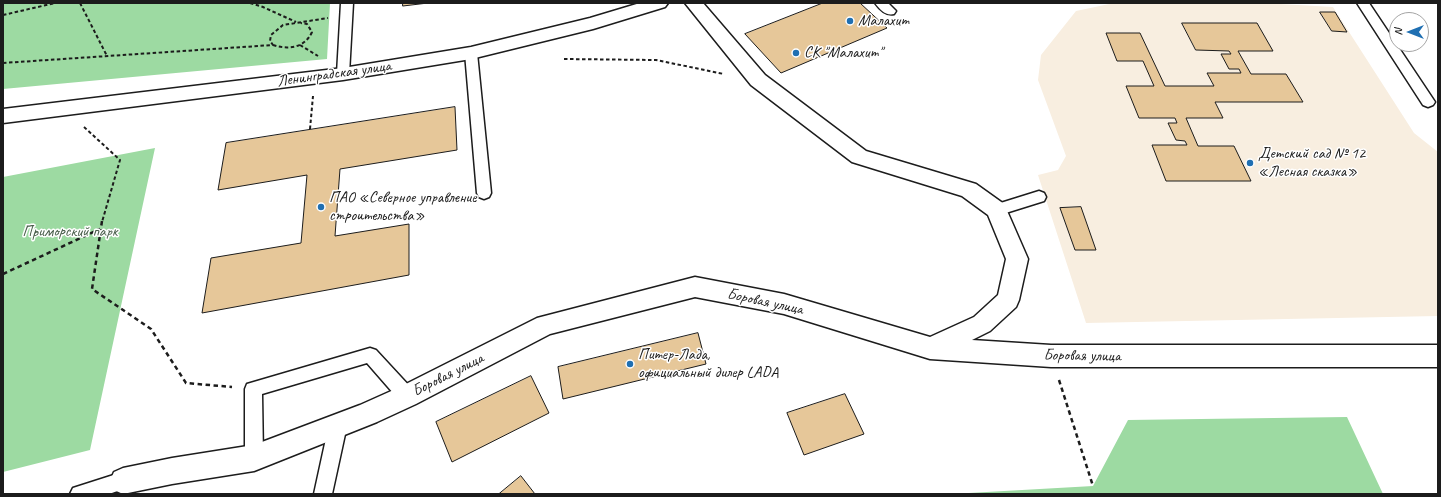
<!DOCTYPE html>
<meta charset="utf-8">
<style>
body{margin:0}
#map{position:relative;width:1441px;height:497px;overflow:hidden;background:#fff;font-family:Caveat,sans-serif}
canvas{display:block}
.frame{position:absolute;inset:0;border:4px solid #1c1c1c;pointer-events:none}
.north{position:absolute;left:1389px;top:12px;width:40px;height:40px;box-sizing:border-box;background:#fff;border:1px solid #a4a4a4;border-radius:50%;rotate:270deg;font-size:11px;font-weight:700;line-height:16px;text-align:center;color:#1c1c1c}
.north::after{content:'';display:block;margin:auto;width:14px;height:18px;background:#1f6fb2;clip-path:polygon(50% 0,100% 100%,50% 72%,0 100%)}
</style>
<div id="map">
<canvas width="1441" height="497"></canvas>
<div class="frame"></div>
<div class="north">N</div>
</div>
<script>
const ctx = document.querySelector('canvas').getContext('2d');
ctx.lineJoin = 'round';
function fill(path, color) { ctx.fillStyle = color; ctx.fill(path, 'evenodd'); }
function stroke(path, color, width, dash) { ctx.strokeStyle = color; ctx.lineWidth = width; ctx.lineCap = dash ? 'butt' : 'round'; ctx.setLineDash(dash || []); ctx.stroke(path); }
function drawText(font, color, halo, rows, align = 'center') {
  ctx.font = font + ' Caveat,sans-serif'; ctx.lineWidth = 3; ctx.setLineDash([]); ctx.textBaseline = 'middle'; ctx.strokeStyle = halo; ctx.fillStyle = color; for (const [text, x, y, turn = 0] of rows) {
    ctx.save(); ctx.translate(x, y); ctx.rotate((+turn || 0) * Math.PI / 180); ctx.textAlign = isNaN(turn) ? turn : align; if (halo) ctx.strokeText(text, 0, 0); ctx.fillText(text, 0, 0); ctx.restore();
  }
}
fill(new Path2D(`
 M1114,3H1263L1333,7L1414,133L1438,152V316L1086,323L1038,175L1058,170L1066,156L1038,80L1041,55L1076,11Z`), '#f8eee0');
fill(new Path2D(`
 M3,3H330L327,59L3,89Z
 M155,148L90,450L3,472V177Z
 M1347,417L1383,494H951L1093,486L1128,420Z`), '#9ddaa2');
const building = new Path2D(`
 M403,3H428L403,6Z
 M823,3H860L887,28L781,73L745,34Z
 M1320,12H1335L1347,32L1332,31Z
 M1182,23H1257L1273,51H1238L1251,74H1286L1303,102H1215L1223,118H1186L1198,146H1234L1251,181H1166L1152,145H1187L1185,141L1176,140L1168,123H1177L1175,118H1139L1126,86H1154L1143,61H1117L1106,33H1140L1165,86H1214L1207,73H1241L1239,69H1229L1221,54H1231L1229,51L1196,50Z
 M455,107L457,150L340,169L335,236L409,224V275L202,313L211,258L301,243L307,175L218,190L226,143Z
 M1081,207L1096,250H1075L1060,208Z
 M698,333L706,364L563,399L558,367Z
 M531,376L549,413L452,462L436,422Z
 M845,394L864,434L804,455L787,413Z
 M521,476L535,494H499Z`);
fill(building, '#e6c799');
stroke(building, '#1c1c1c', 1);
const lane = new Path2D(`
 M341,3H353L349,74L347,77L343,78L339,77L337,74Z
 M875,3H888L896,11L894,14C886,16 880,10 875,3Z
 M1357,3H1369L1435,102L1433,105L1428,107L1423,105Z
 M471,49L475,50L477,53L491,193L489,197L484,199L479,197L477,193L465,53L467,50Z
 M1039,191L1044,193L1046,197L1044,201L996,216L991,214L989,210L991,206Z
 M370,348L376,350L413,390L415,396L413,402L407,404L401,402L367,363L262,394L263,458L260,464L254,467L248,464L245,458V389L247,384Z
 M338,417L344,419L347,425L332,494H314L329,425L332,419Z
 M123,472L129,475L132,481L129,487L109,494H70L73,488Z`);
const street = new Path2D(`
 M685,3H703L765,75L866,151L976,184L1004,204L1028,259L1019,300L1016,307L990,331L972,340L1051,345H1438V367H1051L930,359L784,314L695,297L550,334L416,404L377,422L254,471L172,484L123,494L114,490L110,481L114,472L123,468L172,458L254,445L360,405L398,388L537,318L695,277L784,294L930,337L974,317L998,295L1006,259L988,215L962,196L852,162L751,85Z`);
const secondary = new Path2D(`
 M640,3H668L665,7L593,29L471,59L343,80L3,123V109L343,68L471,47L590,18Z`);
stroke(lane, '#1c1c1c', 3);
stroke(street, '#1c1c1c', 3);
stroke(secondary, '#1c1c1c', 3);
stroke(new Path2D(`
 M80,3L107,56
 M250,3L263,7L296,22
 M3,15L55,3
 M273,45C288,50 305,48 312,32L307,24L301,23
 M300,45L318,56
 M564,59L656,60L724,74
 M3,63L273,45L270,41L271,35L283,25L328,18
 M84,127L120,160L102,222
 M310,129L313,96`), '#1c1c1c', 2, [3.5, 2.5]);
stroke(new Path2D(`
 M102,221L92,289L151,329L186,383L232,387
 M3,274L100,229
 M1059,380L1093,486`), '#1c1c1c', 2.5, [4.5, 3.5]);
fill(lane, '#fff');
fill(street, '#fff');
fill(secondary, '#fff');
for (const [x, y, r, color] of [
 [850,21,4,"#1f6fb2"],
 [796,53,4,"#1f6fb2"],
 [1250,163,4,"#1f6fb2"],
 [321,207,4,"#1f6fb2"],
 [630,364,4,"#1f6fb2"]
]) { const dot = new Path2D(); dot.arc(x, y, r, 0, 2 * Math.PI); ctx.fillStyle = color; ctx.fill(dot); stroke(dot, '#fff', 1.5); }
drawText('16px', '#1c1c1c', '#fff', [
 ["Малахит",858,21],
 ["СК \"Малахит\"",804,53],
 ["Детский сад № 12",1258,154],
 ["«Лесная сказка»",1258,172],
 ["ПАО «Северное управление",329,198],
 ["строительства»",329,216],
 ["Питер-Лада,",638,355],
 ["официальный дилер LADA",638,373]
], 'left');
drawText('16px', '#1c1c1c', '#fff', [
 ["Ленинградская улица",334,74,-8],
 ["Боровая улица",765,302,12],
 ["Боровая улица",1082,356,1],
 ["Боровая улица",448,375,-27]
]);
drawText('16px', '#495e4b', '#fff', [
 ["Приморский парк",70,232]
]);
</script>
